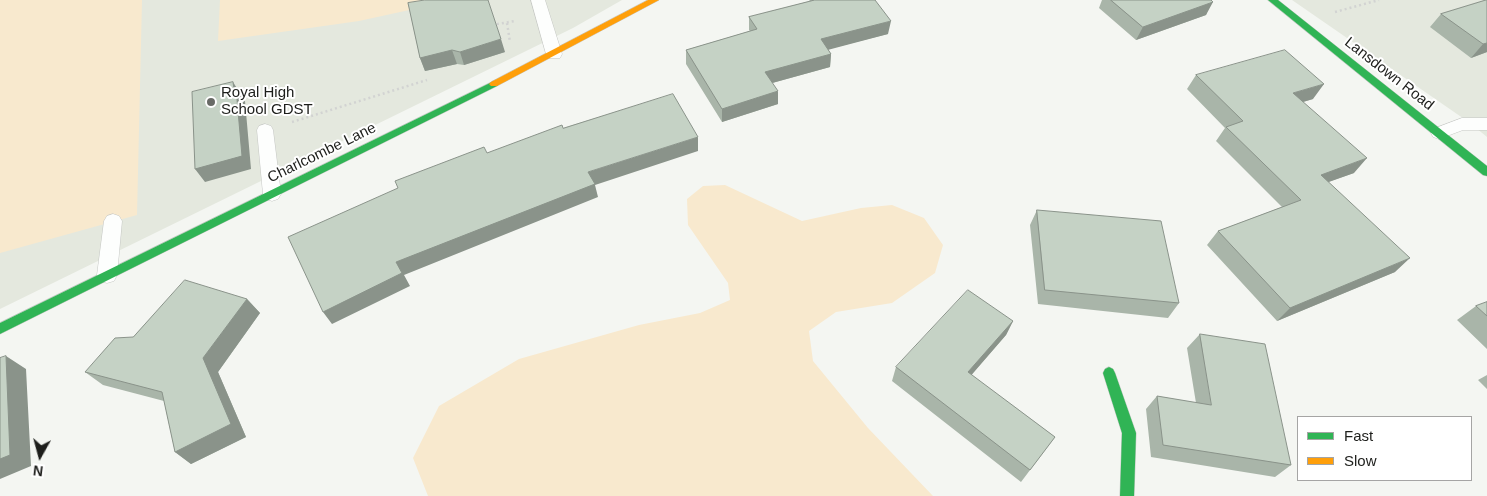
<!DOCTYPE html>
<style>
body{margin:0}
#map{position:relative;width:1487px;height:496px;overflow:hidden;background:#f4f6f2;font-family:Helvetica,sans-serif}
canvas{display:block}
.legend{position:absolute;left:1297px;top:416px;width:175px;height:65px;box-sizing:border-box;background:#fff;border:1px solid #a5a5a4;margin:0;padding:6px 9px;list-style:none;font-size:15px;color:#1d1e1b}
.legend li{display:flex;align-items:center;gap:10px;height:25px}
.legend b{width:25px;border:1px solid #a5a5a4}
.north{position:absolute;left:15px;top:431px;width:50px;height:50px;-webkit-text-stroke:4px #fff;paint-order:stroke;rotate:187deg;font-size:14px;font-weight:700;line-height:20px;text-align:center;color:#1d1e1b}
.north::after{content:'';display:block;margin:auto;width:18px;height:22px;background:#1d1e1b;clip-path:polygon(50% 0,100% 100%,50% 72%,0 100%)}
</style>
<div id="map">
<canvas width="1487" height="496"></canvas>
<ul class="legend">
<li><b style="height:6px;background:#30b455"></b>Fast</li>
<li><b style="height:6px;background:#ff9f0a"></b>Slow</li>
</ul>
<div class="north">N</div>
</div>
<script>
const ctx = document.querySelector('canvas').getContext('2d');
ctx.lineJoin = 'round';
function fill(path, color) { ctx.fillStyle = color; ctx.fill(path, 'evenodd'); }
function stroke(path, color, width, dash) { ctx.strokeStyle = color; ctx.lineWidth = width; ctx.lineCap = dash ? 'butt' : 'round'; ctx.setLineDash(dash || []); ctx.stroke(path); }
function drawText(font, color, halo, rows, align = 'center') {
  ctx.font = font + ' Helvetica,sans-serif'; ctx.lineWidth = 4; ctx.setLineDash([]); ctx.textBaseline = 'middle'; ctx.strokeStyle = halo; ctx.fillStyle = color; for (const [text, x, y, turn = 0] of rows) {
    ctx.save(); ctx.translate(x, y); ctx.rotate((+turn || 0) * Math.PI / 180); ctx.textAlign = isNaN(turn) ? turn : align; if (halo) ctx.strokeText(text, 0, 0); ctx.fillText(text, 0, 0); ctx.restore();
  }
}
fill(new Path2D(`
 M0,0H622L573,28L0,309Z
 M1292,0H1487V137L1470,123Z`), '#e4e8de');
fill(new Path2D(`
 M0,0H142L137,215L0,253Z
 M220,0H455L359,21L218,41Z
 M725,185L802,221L861,208L892,205L924,218L943,245L935,273L892,303L836,312L809,331L813,361L868,428L933,496H428L413,458L439,406L519,359L639,325L700,313L730,300L728,283L688,225L687,199L703,186Z`), '#f8e9ce');
const lane = new Path2D(`
 M531,0H545L562,54L560,58H548L546,54Z
 M1462,118H1487V130H1463L1439,139L1433,137L1431,133L1433,129Z
 M265,124L271,126L273,130L281,194L278,199L272,201L266,199L263,194L257,130L259,126Z
 M113,214L119,216L122,221L117,275L114,281L107,283L100,281L97,275L104,221L107,216Z`);
const fast = new Path2D(`
 M1268,0H1278L1487,166V176L1483,175Z
 M494,81L497,82L499,84L497,86L0,334V323Z
 M1109,367L1113,369L1115,373L1136,433L1134,496H1120L1122,433L1103,373L1105,369Z`);
const slow = new Path2D(`
 M648,0H659L497,86H491L489,84L491,82Z`);
stroke(lane, '#c5c7c4', 1);
stroke(fast, '#c5c7c4', 1);
stroke(slow, '#c5c7c4', 1);
stroke(new Path2D(`
 M1335,12L1379,0
 M507,23L510,42
 M492,25L515,21
 M292,122L427,80`), '#d2d3d2', 2.5, [2, 3]);
fill(lane, '#fdfefd');
fill(fast, '#30b455');
fill(slow, '#ff9f0a');
fill(new Path2D(`
 M809,0H875L888,34L828,49L831,54L830,67L772,83L778,104L722,122L686,64V50L750,31L749,30V17L810,1Z
 M1102,0H1211L1206,15L1136,40L1099,8Z
 M1487,0V52L1471,58L1430,27L1441,14Z
 M408,3L505,52L464,65L457,64L425,71L420,58Z
 M1196,75L1313,99L1303,102L1354,173L1328,182L1395,272L1277,321L1207,245L1218,231L1282,207L1216,141L1225,128L1187,89Z
 M1037,210L1179,303L1168,318L1038,304L1030,225Z
 M247,299L260,313L218,372L246,437L191,464L175,452L164,401L103,385L85,372L133,337Z
 M1487,302V349L1457,320L1476,306Z
 M1013,321L1006,335L971,375L1055,437L1021,482L892,381L896,367Z
 M1200,334L1291,465L1275,477L1151,457L1146,409L1157,396L1196,403L1187,348Z
 M1487,375V389L1478,380Z`), '#a9b5a9');
fill(new Path2D(`
 M1213,2L1206,15L1136,40L1143,27Z
 M891,21L888,34L820,52L821,39Z
 M501,39L505,52L464,65L460,52Z
 M1487,43V52L1471,58L1483,44Z
 M452,50L457,64L425,71L420,58Z
 M831,54L830,67L765,85V72Z
 M233,82L245,101L251,169L205,182L195,169Z
 M1324,84L1313,99L1282,108L1293,93Z
 M778,91V104L722,122V109Z
 M698,137V151L595,185L598,197L404,275L410,286L332,324L323,312L396,262L588,172Z
 M1367,158L1354,173L1309,189L1321,175Z
 M1410,258L1395,272L1277,321L1290,308Z
 M247,299L260,313L218,372L246,437L191,464L175,452L203,358Z
 M1013,321L1006,335L962,386L968,372Z
 M6,356L26,369L31,466L0,479V459Z`), '#8a938a');
const building = new Path2D(`
 M425,0H488L501,39L460,52L452,50L420,58L408,3Z
 M815,0H875L891,21L821,39L831,54L765,72L778,91L722,109L686,50L757,29L749,17Z
 M1111,0H1211L1213,2L1143,27Z
 M1487,0V43L1483,44L1441,14Z
 M1285,50L1324,84L1293,93L1367,158L1321,175L1410,258L1290,308L1218,231L1301,200L1226,127L1243,121L1196,75Z
 M233,82L234,89L236,88L242,156L195,169L192,92Z
 M673,94L698,137L588,172L595,184L396,262L402,273L323,312L288,237L398,188L395,181L484,147L487,153L562,125L563,128Z
 M1037,210L1161,221L1179,303L1045,290Z
 M185,280L247,299L203,358L231,424L175,452L162,392L85,372L115,338L133,337Z
 M968,290L1013,321L968,372L1055,437L1030,470L896,367Z
 M1487,302V316L1476,306Z
 M1200,334L1265,344L1291,465L1163,445L1157,396L1211,405Z
 M6,356L10,455L0,459V358Z`);
fill(building, '#c5d2c5');
stroke(building, '#8a938a', 1);
for (const [x, y, r, color] of [
 [211,102,5,"#686a66"]
]) { const dot = new Path2D(); dot.arc(x, y, r, 0, 2 * Math.PI); ctx.fillStyle = color; ctx.fill(dot); stroke(dot, '#fff', 2); }
drawText('15px', '#1d1e1b', '#fff', [
 ["Lansdown Road",1389,74,38],
 ["Charlcombe Lane",322,153,-26]
]);
drawText('15px', '#1d1e1b', '#fff', [
 ["Royal High",221,93],
 ["School GDST",221,110]
], 'left');
</script>
